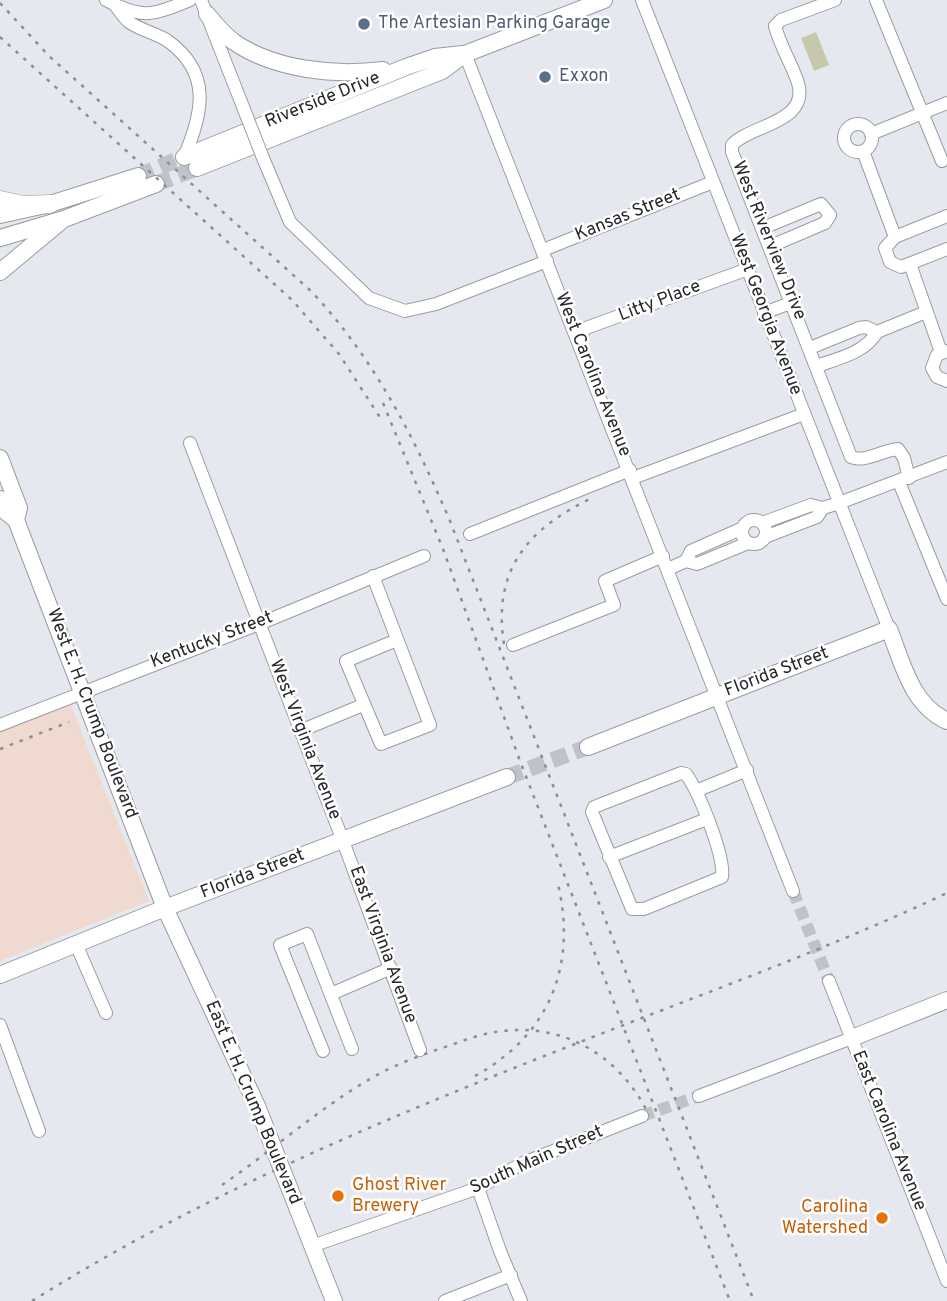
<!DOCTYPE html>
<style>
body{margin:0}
canvas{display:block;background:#e5e8ef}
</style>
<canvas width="947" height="1301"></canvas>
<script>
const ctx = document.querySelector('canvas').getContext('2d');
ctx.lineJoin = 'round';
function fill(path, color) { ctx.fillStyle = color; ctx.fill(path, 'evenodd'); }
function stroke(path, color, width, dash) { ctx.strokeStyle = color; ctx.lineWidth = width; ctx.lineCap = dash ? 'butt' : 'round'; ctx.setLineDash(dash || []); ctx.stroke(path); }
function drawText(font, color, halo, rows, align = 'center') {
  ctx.font = font + ' Overpass,sans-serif'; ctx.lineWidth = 5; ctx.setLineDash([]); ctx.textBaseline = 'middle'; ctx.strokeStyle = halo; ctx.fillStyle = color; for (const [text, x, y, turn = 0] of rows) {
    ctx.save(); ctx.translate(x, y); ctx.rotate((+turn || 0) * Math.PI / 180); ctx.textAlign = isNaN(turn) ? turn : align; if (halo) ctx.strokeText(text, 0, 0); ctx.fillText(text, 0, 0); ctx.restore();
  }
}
fill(new Path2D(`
 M69,701L149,901L0,961V728Z`), '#f0d9ce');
fill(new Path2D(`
 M816,32L829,65L814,71L801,38Z`), '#c5c8ad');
stroke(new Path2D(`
 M793,891L829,981
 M642,1116L699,1096`), '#bfc2c8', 12, [12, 6]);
stroke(new Path2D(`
 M138,176L184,157
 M156,184L197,168
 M507,777L588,747`), '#bfc2c8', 16, [16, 8]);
const minor = new Path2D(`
 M106,0C143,20 153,15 190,0
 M201,0L247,117
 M642,0L889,629
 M835,0L781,20L775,26C780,46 792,64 798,83C810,123 749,125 732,145V152L851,457C865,463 883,450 898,449L904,458L909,478
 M876,0L942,161
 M115,5C119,10 124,18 129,22C140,30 156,33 168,41C212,73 203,113 184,157
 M465,54L793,891
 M844 138a14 14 0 1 1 28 0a14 14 0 1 1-28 0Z
 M871,134L947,103
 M863,151L895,237
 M263,158L290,222L369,298L405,311L436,304L547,261
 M947,216L895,237L885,248L890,262L901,267L947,249
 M763,228L821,204L830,215L825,223L771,246
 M543,250L713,182
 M910,264L941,352
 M764,313L793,302
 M577,340L586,328L748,269
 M810,348L859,328L866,327L877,332L926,312
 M947,351L937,355L932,368L937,377L947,381
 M817,366C839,358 865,353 877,332
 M190,443L343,841L420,1050
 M633,478L804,414
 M899,482L947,599
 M742 532a12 12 0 1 1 24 0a12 12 0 1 1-24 0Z
 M762,523L811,505L823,508L839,503L947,462
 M470,534L630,470
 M765,537L817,517L823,508
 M686,561L691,551L743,528
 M668,569L686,561L697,564L748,543
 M373,576L430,725L381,744L346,661L397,640
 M513,645L614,605L605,581L663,556
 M0,725L259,624L424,556
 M300,731L363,705
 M681,773L686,774C699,792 725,856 722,877L644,909H632L592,812L594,807Z
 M696,791L747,770
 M609,857L707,819
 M76,944L106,1013
 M829,981L947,1281
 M331,994L391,968
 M0,1025L39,1131
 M323,1051L280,945L307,934L352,1049
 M699,1096L852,1038
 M478,1188L500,1251L521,1301
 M312,1246L478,1188L523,1163L642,1116
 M445,1301L511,1275`);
const major = new Path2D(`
 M207,14C215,24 223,34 234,42C275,70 335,76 383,70
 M184,157L406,67L435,57L463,54
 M197,168L442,71L465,54L604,0
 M0,215L50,204L138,176
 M0,238L64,219L156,184
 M0,272L60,222
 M0,458L19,508L16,520L165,908L257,1106L334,1301
 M0,499L6,512L16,520
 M588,747L889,629C903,664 911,704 947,721
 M0,975L165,908L507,777
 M852,1038L947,1000`);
const highway = new Path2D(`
 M0,200L24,205L50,204`);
stroke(minor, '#999ca2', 14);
stroke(major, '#999ca2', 18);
stroke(highway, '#999ca2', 19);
stroke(minor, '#fff', 12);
stroke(major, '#fff', 16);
stroke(highway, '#fff', 18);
stroke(new Path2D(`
 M0,3L49,56L311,291C374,358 414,437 450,521L754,1301
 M0,37L292,300L339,354L381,419
 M383,403L443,549L520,761L730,1301
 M504,644C492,568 530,527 594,497
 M0,749L69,722
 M475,1076C551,1034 578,963 557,880
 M222,1185C272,1151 318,1109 370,1079C392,1066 416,1057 439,1049C458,1043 476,1035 495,1032C562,1021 620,1055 649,1115
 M32,1301C203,1194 388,1117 575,1044C699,995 826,950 947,893`), '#8c8e93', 2.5, [3.5, 7]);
const minorBridge = new Path2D(`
 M247,117L263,158`);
stroke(minorBridge, '#999ca2', 14, []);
stroke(minorBridge, '#fff', 12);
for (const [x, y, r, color] of [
 [364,24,7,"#5c6f8a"],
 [545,77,7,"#5c6f8a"],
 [338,1196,7,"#e8710a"],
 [882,1218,7,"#e8710a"]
]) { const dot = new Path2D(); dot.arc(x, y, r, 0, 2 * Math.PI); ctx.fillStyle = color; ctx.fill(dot); stroke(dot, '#fff', 2.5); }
drawText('18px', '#4e5e75', '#fff', [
 ["The Artesian Parking Garage",378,24],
 ["Exxon",559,77]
], 'left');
drawText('18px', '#27282b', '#fff', [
 ["Riverside Drive",323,101,-22],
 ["Kansas Street",628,216,-22],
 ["West Riverview Drive",768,241,68],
 ["Litty Place",660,302,-21],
 ["West Georgia Avenue",765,315,69],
 ["West Carolina Avenue",592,375,68],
 ["Kentucky Street",212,641,-21],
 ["Florida Street",777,673,-21],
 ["West E. H. Crump Boulevard",91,714,69],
 ["West Virginia Avenue",304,740,69],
 ["Florida Street",253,875,-21],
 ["East Virginia Avenue",382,945,70],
 ["East E. H. Crump Boulevard",252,1103,67],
 ["East Carolina Avenue",888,1131,68],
 ["South Main Street",537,1161,-24]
]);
drawText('18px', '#c56008', '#fff', [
 ["Ghost River",352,1186],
 ["Brewery",352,1207],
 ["Carolina",868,1208,"right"],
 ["Watershed",868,1229,"right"]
], 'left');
</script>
